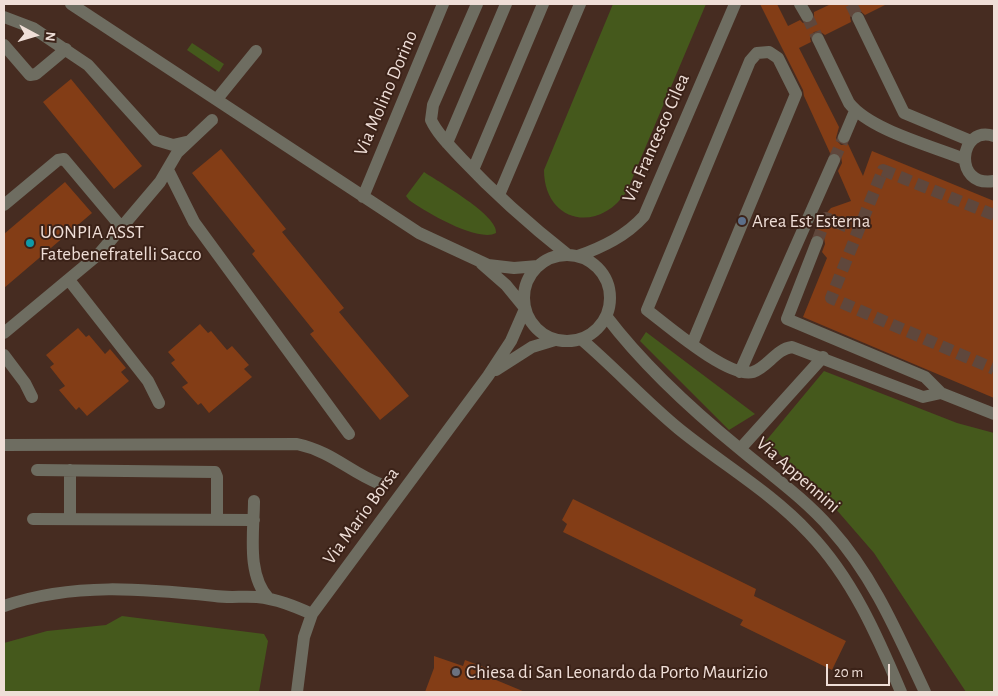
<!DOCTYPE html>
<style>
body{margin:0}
#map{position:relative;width:998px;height:696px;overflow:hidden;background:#462c21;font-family:"Alegreya Sans",sans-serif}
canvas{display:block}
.frame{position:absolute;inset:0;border:5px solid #efded7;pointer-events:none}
.north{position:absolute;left:10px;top:10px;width:50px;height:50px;-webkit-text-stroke:4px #3b2218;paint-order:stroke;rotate:96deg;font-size:14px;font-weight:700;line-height:20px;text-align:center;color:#efded7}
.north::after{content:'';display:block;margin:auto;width:18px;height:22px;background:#efded7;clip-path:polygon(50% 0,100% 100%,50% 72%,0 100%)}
.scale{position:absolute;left:826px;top:664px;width:64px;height:22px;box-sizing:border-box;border:2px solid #efded7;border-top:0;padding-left:6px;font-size:15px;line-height:18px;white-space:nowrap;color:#efded7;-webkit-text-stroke:4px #3b2218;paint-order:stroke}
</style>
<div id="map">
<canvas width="998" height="696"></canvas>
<div class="frame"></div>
<div class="north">N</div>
<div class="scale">20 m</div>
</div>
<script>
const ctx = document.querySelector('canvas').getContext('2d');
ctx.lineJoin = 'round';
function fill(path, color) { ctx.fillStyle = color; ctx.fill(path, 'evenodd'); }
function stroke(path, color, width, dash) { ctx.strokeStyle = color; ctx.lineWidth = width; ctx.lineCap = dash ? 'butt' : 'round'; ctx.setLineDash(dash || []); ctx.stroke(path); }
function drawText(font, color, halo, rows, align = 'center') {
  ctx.font = font + ' "Alegreya Sans",sans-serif'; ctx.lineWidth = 4; ctx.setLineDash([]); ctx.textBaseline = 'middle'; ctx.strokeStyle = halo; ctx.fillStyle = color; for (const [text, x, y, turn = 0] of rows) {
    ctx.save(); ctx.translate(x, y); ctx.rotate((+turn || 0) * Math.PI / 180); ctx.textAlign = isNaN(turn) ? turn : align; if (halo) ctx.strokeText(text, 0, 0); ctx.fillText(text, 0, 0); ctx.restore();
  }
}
fill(new Path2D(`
 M613,4H706L627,191C598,235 544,222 544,170Z
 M192,43L224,64L219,72L187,50Z
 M424,172C439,182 499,216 496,233C478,243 424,211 409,200L406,196Z
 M646,332L755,414L729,430L640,341Z
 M824,371L957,423L994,433V692H966L874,553L815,485L765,442Z
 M122,616L264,634L268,641L259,692H4V643L47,631L106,625Z`), '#45591c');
fill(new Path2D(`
 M760,4H777L788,26L800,20L803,23H811L814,20V12L831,4H887L865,15L859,10L854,11L850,17L851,22L825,35L819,31L814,32L810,38L811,42L799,48L839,127L836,138L837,141L841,145L848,144L863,176L872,151L994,201V398L803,317L827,258L822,252L825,244L824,237L816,234L818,223L831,208L851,201L838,171L842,163L841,156L837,152L830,153L804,96L803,90Z
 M71,79L142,166L114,189L43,102Z
 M221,149L286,229L282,232L344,308L339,312L409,396L380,420L310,334L314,331L252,254L255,251L192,173Z
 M65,182L92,213L4,288V234Z
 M200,324L208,333L211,331L227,350L232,346L249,365L244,369L252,377L209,413L201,403L198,405L182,387L188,383L171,363L175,360L168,352Z
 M78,328L86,337L89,335L105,354L110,349L126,368L121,372L129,381L87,416L79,407L76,410L59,390L65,386L50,367L54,364L46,355Z
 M573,499L756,589L754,596L846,641L832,670L740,625L743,620L563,532L567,524L562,520Z
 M434,656L463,666L465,660L486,668L484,675L525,692H425L434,668Z`), '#833d16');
stroke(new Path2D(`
 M851,4L858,18
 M807,16L818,39
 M834,160L844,137
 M994,215L883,170L831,298L994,369
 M817,242L826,218L858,231`), '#5f473c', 12, [12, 6]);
stroke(new Path2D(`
 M71,4L419,233L488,265L514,268L538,266
 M477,4L433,105L431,120C438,135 451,147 462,159C495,194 530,225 568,255
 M800,4L807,16
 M4,17L33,28L88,65L156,140L173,145L186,142
 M858,18L904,113L971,141
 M818,39L849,103C870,130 932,146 964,159
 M4,45L30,75L36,74L66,49
 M217,99L256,51
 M994,136C959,124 952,188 994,181
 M844,137L855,111
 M447,143L506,4
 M168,170L194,222L349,434
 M473,170L543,4
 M499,195L580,4
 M363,197L443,4
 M4,205L58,160L64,159L122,228
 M817,242L787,319L925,377L941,393L994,414
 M524 298a43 43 0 1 1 86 0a43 43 0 1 1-86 0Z
 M578,256C603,247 626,236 644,216L735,4
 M482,264L506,285L524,307
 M69,280L148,381L159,403
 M606,316C644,366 692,410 740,449C771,475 805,499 831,529C874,577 898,635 925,692
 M4,333L99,254L160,182L177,153L212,120
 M581,339C615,368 645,401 679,429C722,464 771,492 809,533C852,578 877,635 901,692
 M692,344L796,94L778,58L769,52L757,53L750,61L647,310C667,325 729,379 753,372C768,367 776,349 792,347L923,397L941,393
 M4,355L25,383L32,397
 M496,370L532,347L555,340
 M740,372L834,160
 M4,445L297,444C333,452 348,471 380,484
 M740,449L823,357
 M37,470L215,472L217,477V520
 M70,470V519
 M254,501C254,531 246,575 269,599
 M33,519L254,520
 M4,606C73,582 144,589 215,596C229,598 243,596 257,597C277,599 294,606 312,614
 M297,692L304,637L312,614L488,376L511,341L525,309`), '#6e6d61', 12);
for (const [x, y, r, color] of [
 [742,221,5,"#5c6f8a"],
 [30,243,5,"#0f9aa8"],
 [456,672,5,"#6b7280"]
]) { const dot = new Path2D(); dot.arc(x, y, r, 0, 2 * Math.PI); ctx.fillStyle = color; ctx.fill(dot); stroke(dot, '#3b2218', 2); }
drawText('19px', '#efded7', '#3b2218', [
 ["Via Molino Dorino",386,93,-67],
 ["Via Francesco Cilea",656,138,-66],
 ["Via Appennini",798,475,41],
 ["Via Mario Borsa",361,516,-54]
]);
drawText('19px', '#efded7', '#3b2218', [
 ["Area Est Esterna",752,221],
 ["UONPIA ASST",40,232],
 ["Fatebenefratelli Sacco",40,254],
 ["Chiesa di San Leonardo da Porto Maurizio",466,672]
], 'left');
</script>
